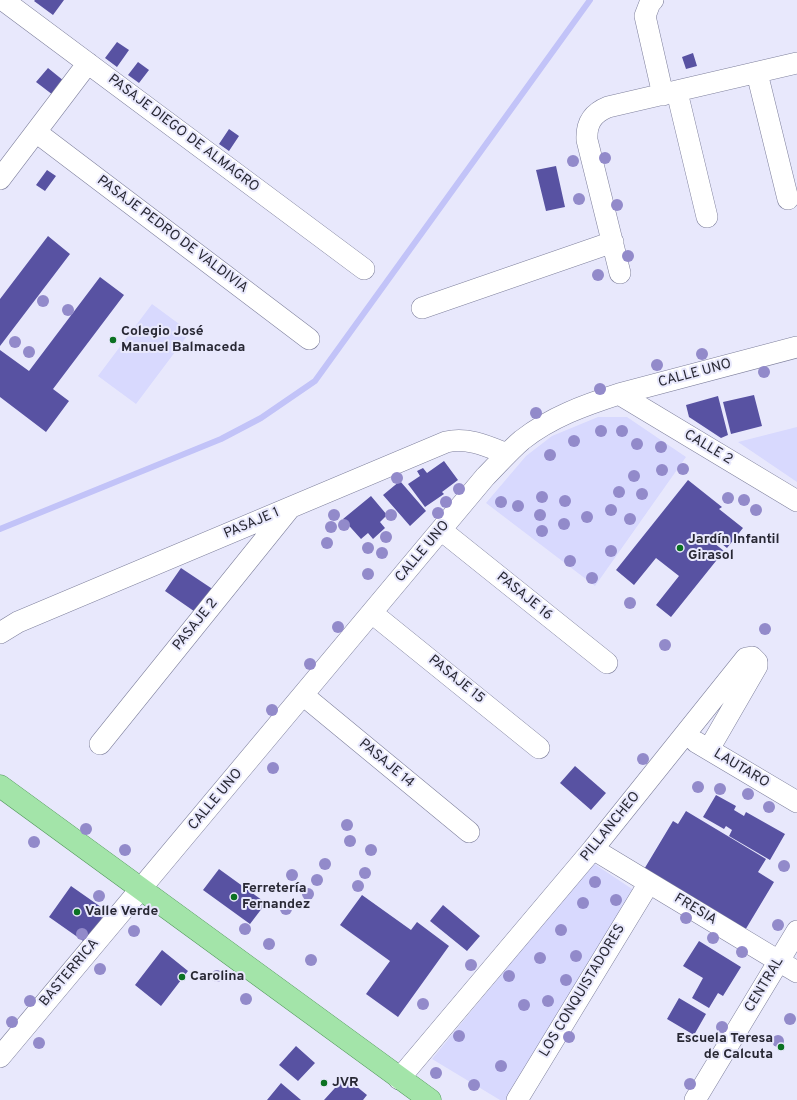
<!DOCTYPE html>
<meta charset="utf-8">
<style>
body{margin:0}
canvas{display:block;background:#e8e8fc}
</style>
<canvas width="797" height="1100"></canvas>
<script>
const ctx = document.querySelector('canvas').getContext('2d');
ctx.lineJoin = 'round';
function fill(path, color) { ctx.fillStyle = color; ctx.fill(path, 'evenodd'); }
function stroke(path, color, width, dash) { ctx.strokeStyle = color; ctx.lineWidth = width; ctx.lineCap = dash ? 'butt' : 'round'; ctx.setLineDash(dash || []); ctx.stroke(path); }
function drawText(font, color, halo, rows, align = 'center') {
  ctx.font = font + ' Overpass,sans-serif'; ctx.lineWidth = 4; ctx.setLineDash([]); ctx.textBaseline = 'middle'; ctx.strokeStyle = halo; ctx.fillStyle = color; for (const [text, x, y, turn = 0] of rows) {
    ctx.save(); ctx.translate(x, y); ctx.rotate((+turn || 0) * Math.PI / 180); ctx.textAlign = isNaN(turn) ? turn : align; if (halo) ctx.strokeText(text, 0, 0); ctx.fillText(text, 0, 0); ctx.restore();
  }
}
fill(new Path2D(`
 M152,304L190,332L136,404L98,376Z
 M598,417H627L686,457L595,586L486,503L526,456L552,436Z
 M797,427V482L738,442Z
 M593,863L635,891L509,1100H500L432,1059Z`), '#d8d9fe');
stroke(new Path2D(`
 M0,529L221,439L261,418L315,381L590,0`), '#c2c3f8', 6);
fill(new Path2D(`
 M35,0H64L53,15L34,1Z
 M117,42L129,50L117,67L105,58Z
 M693,53L697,66L686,69L682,57Z
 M138,62L149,70L139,83L128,75Z
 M48,68L64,81L53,95L36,82Z
 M229,129L239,136L229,151L219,144Z
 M556,166L565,207L546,211L536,170Z
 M47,170L56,176L45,191L36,185Z
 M48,236L70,254L0,346V299Z
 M100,277L124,295L53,389L69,401L46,432L0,397V350L29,371Z
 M754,395L762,426L731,434L723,402Z
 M718,396L728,435L721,438L689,417L686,405Z
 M444,461L458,480L442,492L444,494L425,507L408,484L420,476L417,471L423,468L427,473Z
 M688,480L722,507L719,509L743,528L727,548L712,536L709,539L724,551L671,617L656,605L679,576L656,558L634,585L616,570Z
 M400,481L426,511L410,526L383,495Z
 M371,496L387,515L380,522L385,528L373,539L368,533L361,539L343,519Z
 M181,568L217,592L201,616L165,591Z
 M575,766L606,793L591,810L560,783Z
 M716,795L736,806L734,810L744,816L746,812L785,834L770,860L729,836L732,830L726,826L724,829L703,817Z
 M686,811L766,859L758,872L774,882L744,932L643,871L673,821L678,824Z
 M219,869L266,903L250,924L203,890Z
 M71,886L101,907L102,921L86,943L49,917Z
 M362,895L411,930L417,922L449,946L398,1017L366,994L390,961L340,925Z
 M443,905L480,936L467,951L430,921Z
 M699,941L741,967L723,996L718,993L709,1008L692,998L703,978L683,966Z
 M162,950L188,971L161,1006L135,985Z
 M679,998L706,1014L694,1035L667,1019Z
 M296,1046L315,1063L298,1081L279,1065Z
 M345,1077L367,1095L363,1100H324Z
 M281,1083L301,1100H267Z`), '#5852a2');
const minor = new Path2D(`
 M3,0L364,269
 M653,0L650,3L645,16L663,95
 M757,73L788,199
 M677,92L707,217
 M36,132L309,339
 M0,179L88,63
 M620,273L587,140C586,123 593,113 608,107L797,63
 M422,308L613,242
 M619,394L797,501
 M441,530L607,663
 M372,613L539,748
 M0,633L18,622L446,442C468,437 487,446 507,454
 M303,695L469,832
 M696,742L797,802
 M100,744L290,508
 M593,849L797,972
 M0,1057L485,477C497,465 509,451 522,440C551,417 585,405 619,394L797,347
 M399,1079L593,849L746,658L752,657L757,662V666L709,749
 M517,1100L649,883
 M695,1100L797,931`);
const primary = new Path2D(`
 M0,786L430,1100`);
stroke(minor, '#7f809d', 22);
stroke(primary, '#50965a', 23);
stroke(minor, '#fff', 21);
stroke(primary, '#a3e4a9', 22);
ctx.fillStyle = '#928aca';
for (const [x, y] of [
 [605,158],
 [573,161],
 [579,199],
 [617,205],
 [628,256],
 [598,275],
 [43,301],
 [68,310],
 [15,342],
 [29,352],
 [702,354],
 [657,365],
 [764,372],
 [600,389],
 [536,413],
 [601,431],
 [622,431],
 [574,441],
 [637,444],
 [661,447],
 [550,455],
 [683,469],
 [662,470],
 [634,476],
 [397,478],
 [459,489],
 [619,492],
 [642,494],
 [542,497],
 [728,498],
 [744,500],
 [565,501],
 [446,502],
 [501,502],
 [518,506],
 [611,510],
 [756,510],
 [438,513],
 [334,515],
 [391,515],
 [540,515],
 [587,517],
 [630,519],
 [564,524],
 [344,525],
 [331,527],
 [542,531],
 [386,537],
 [327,543],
 [368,548],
 [611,551],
 [382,553],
 [570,561],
 [368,574],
 [592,578],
 [630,603],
 [338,627],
 [765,629],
 [665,645],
 [310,664],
 [272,710],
 [643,759],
 [273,768],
 [698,787],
 [720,789],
 [748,794],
 [769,807],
 [347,825],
 [86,829],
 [350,841],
 [34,842],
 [125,850],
 [371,850],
 [325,864],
 [784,866],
 [365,873],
 [292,875],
 [317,880],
 [595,882],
 [358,886],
 [308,894],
 [99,896],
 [616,900],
 [583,903],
 [286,909],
 [686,918],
 [778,925],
 [245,929],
 [561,930],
 [134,931],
 [82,934],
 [713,938],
 [269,944],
 [742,952],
 [576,956],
 [540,958],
 [311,960],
 [471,965],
 [100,969],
 [217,976],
 [509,976],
 [566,980],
 [246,999],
 [30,1001],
 [548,1001],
 [423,1004],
 [524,1005],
 [790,1019],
 [12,1022],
 [722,1027],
 [459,1036],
 [569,1037],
 [778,1041],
 [39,1043],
 [501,1066],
 [436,1073],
 [690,1084],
 [474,1085]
]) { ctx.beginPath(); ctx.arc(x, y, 6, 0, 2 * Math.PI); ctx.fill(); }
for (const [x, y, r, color] of [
 [113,340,4,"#0b7122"],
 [680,548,4,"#0b7122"],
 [234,897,4,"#0b7122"],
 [77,912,4,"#0b7122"],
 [182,977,4,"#0b7122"],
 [781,1047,4,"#0b7122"],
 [324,1083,4,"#0b7122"]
]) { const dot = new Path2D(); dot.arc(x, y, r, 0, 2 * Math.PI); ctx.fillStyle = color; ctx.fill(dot); stroke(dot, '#e8e8fc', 1.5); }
drawText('14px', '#282834', '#e8e8fc', [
 ["PASAJE DIEGO DE ALMAGRO",183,134,37],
 ["PASAJE PEDRO DE VALDIVIA",172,235,37],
 ["CALLE UNO",695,374,-15],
 ["CALLE 2",708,448,31],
 ["PASAJE 1",252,524,-23],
 ["CALLE UNO",423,552,-50],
 ["PASAJE 16",524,597,39],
 ["PASAJE 2",196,625,-51],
 ["PASAJE 15",456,680,39],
 ["PASAJE 14",386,764,40],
 ["LAUTARO",741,769,31],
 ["CALLE UNO",216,800,-50],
 ["PILLANCHEO",611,827,-51],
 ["FRESIA",695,910,31],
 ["BASTERRICA",70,973,-50],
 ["CENTRAL",765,985,-59],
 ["LOS CONQUISTADORES",583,991,-59]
]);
drawText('bold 14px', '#282834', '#e8e8fc', [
 ["Colegio José",121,332],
 ["Manuel Balmaceda",121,348],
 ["Jardín Infantil",688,540],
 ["Girasol",688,556],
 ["Ferretería",242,889],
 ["Fernandez",242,905],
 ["Valle Verde",85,912],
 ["Carolina",190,977],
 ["Escuela Teresa",773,1039,"right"],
 ["de Calcuta",773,1055,"right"],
 ["JVR",332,1083]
], 'left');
</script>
